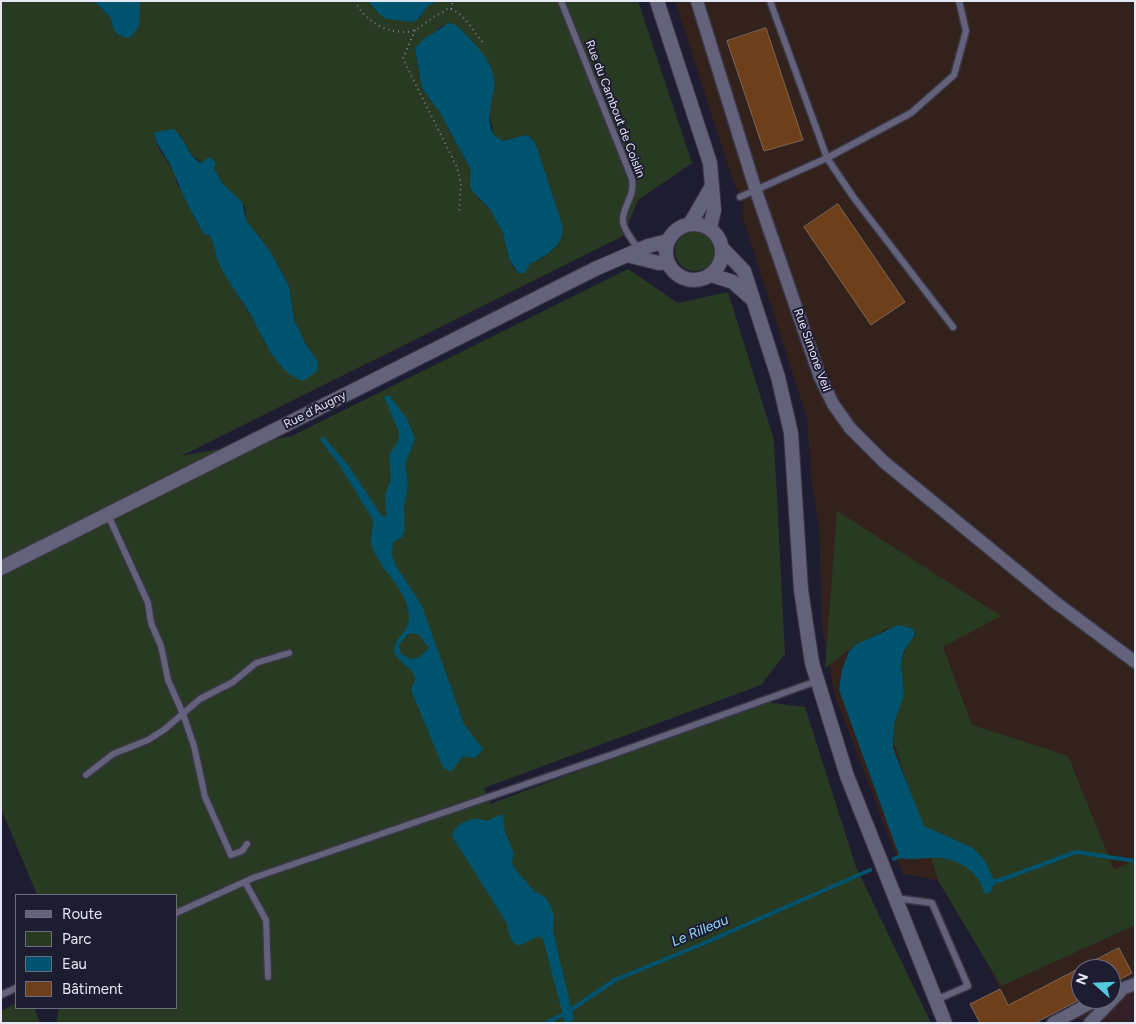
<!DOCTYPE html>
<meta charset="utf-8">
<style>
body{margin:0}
#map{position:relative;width:1136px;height:1024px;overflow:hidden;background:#1e1c31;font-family:Figtree,sans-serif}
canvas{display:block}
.frame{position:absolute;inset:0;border:2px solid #e6e6f4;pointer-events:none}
.legend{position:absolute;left:15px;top:894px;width:162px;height:115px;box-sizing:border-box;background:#1e1c31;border:1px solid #6e6d7f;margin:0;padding:6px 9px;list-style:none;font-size:15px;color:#e6e6f4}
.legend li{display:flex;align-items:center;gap:10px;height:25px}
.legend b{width:25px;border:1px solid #6e6d7f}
.north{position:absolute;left:1071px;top:959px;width:50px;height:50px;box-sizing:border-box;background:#1e1c31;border:1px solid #6e6d7f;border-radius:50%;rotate:290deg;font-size:14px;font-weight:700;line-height:20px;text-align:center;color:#e6e6f4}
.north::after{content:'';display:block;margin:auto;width:18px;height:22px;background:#53cadc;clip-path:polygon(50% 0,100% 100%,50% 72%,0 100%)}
</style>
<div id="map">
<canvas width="1136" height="1024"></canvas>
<div class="frame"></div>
<ul class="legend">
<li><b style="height:6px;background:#63627a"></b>Route</li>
<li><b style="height:14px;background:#283b22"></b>Parc</li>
<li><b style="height:14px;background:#00536e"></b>Eau</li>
<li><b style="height:14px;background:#6d3f1a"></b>Bâtiment</li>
</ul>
<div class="north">N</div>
</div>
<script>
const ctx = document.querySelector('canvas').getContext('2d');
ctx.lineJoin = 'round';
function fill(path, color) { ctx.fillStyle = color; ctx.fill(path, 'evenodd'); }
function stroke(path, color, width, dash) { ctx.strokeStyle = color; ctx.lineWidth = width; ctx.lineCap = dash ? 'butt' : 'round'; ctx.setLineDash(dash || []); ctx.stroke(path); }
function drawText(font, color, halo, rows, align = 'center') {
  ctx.font = font + ' Figtree,sans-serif'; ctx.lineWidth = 4; ctx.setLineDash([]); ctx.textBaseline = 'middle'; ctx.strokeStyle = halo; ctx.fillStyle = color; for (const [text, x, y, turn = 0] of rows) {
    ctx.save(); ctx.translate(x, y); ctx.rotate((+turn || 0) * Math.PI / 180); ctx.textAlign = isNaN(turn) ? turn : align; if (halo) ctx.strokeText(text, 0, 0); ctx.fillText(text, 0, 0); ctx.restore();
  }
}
fill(new Path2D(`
 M675,1H1135V1023H1085L1075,1016L1069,1005L1035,1023H980L970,1004L1000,989L946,882L903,874L835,696L822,626L819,525L812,484L807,418L742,215L744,204L733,181ZM1081,969H1111V999H1081Z`), '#33221b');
fill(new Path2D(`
 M1135,971V1023H1085L1075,1016L1069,1005L1081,999H1111V984Z`), '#332026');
fill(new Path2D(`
 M1,1H94L111,18C111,32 119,34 131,37L137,28L140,1H368L379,14L417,20L429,5L440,1H638L692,163L638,200L623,236L181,456L292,436L628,269L678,303L728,292L774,440L785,654L761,685L484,788L490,804L764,702L805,707L856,867L931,1023H56L59,1008H176V895H37L1,808ZM443,25L465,34L475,46L494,88L489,111L493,134L502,141L527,135L535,142L562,224L554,249L543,258L515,270L509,259L503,233L489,208L476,196L471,178V170L440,113L422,88L415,48ZM154,134L180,135C191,155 193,160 214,168L222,183L245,207L246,220L270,251L289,286L294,319L305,343L318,362L291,375L265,344L256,324L228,280L212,239L201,229L193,216L187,199L177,184L174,172L158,147Z
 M675 251a20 20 0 1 1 40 0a20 20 0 1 1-40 0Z
 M837,511L1001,616L943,647L972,725L1068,756L1114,870L1135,860V925L1001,986L939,882L894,742V724L904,694L901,664L909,640L887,628L866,641L855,645L825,668Z
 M16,1003V1008H34L40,1023H1V1011Z`), '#283b22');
fill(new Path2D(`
 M94,1H140L139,26L131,37C119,40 111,29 111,18Z
 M368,1H440L429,5L417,20L412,22L387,19L379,14Z
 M449,23L456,25C472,41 498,63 494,89C491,105 486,118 493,134L502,141L527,135L535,142L562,224C566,245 546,256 530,264L525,273H518L509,259L503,233L489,208L472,191L470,185L471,170L440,113L422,88L415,48L425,38Z
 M173,129C186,138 187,156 201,163L209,157L216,163L214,168L222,183L242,202L246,220L270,251L289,286L294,319L305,343L318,362L317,371L303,381C274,372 261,331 246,307C236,292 225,278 218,261C215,254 215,247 212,240L209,235L204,234C192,214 182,194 174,173C169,159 158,149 154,134L156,132Z
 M389,395L407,419L415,439L405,464L408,485L404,508L405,531L402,537L393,543L392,554L395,564L422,606L464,724L483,749L475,758L463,756L451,772L443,767L411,690C412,685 415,682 415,678C415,670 398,662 394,652C394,637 409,632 409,618C409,589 380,572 372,546C369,537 374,529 373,520L338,463L320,440L323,436L348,465L382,516L386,517L385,495L391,479L389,455L399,440V432L384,397ZM413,633L419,635L429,648L418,658L411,659L401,654L399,645L407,635Z
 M898,625L914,629V636L904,651L901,664L904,694L894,724L893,748L924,826L973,848L985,861L995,882L990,893H984C981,874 959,859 940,858C926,857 914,861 900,858L839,690L842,670L849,651L855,645Z
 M500,815H503L505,833L514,853L512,862L515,869L534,891L545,897L551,906L554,917L553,931L574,1020L565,1023L543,939L539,936L518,946C509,941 509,931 506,922L452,836C456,822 475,815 487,821Z`), '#00536e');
stroke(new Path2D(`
 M894,859L903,855
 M990,881L995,882L1076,852L1135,861
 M546,1023L569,1011L615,980L702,944L870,870`), '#00536e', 4);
const building = new Path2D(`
 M766,28L803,140L764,151L727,41Z
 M838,204L905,302L871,325L804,227Z
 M1119,948L1132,973L1111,984V969H1081V999L1035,1023H980L970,1004L1000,989L1008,1005Z`);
fill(building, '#6d3f1a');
stroke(building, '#7e6757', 1);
const service = new Path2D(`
 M561,1L632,179C635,198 621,208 623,222C624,231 634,242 639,250
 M770,1L827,158L854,198L953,327
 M740,197L827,158L911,113L954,75L966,31L959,1
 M108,515L148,603L151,623L161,646L168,680L183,714L194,746L205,797L231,855L242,851L247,844
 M86,775L113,754L148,740L165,729L200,699L233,682L256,663L289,653
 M245,882L266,920L268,977
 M895,898L932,903L968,986L936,1000
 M176,913L253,878L611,755L817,681
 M1,995L16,988`);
const minor = new Path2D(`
 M697,1L756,191L820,377L833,404L850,428L884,462L1055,602L1135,662
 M1113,992L1135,984
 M1053,1023L1098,999
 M1090,1023L1121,991`);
const secondary = new Path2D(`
 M657,1L710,163L714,210L710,228
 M666 252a28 28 0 1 1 56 0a28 28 0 1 1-56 0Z
 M690,224L712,186
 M723,249L744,271L778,377L791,433L801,590L812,663L847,776L945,1023
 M631,256L659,263L667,262
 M711,275L733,282L751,298
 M1,568L597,268L648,246L668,241`);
stroke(service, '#3a3748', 9);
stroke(minor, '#3a3748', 15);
stroke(secondary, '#3a3748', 16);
stroke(new Path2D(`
 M355,1C364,21 392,38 415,30C420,28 426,22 431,19C437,14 442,14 448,8C465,13 473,32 485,45
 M451,9L453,1
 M415,30L403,59L457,167L461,183L459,211`), '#7e7d8e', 2, [1, 4]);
stroke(service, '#63627a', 6);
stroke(minor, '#63627a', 12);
stroke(secondary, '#63627a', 14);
drawText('12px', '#e6e6f4', '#1e1c31', [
 ["Rue du Cambout de Coislin",615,109,69],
 ["Rue Simone Veil",812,350,70],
 ["Rue d'Augny",315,410,-27]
]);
drawText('italic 14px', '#8fdbfe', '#1e1c31', [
 ["Le Rilleau",700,931,-23]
]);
</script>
